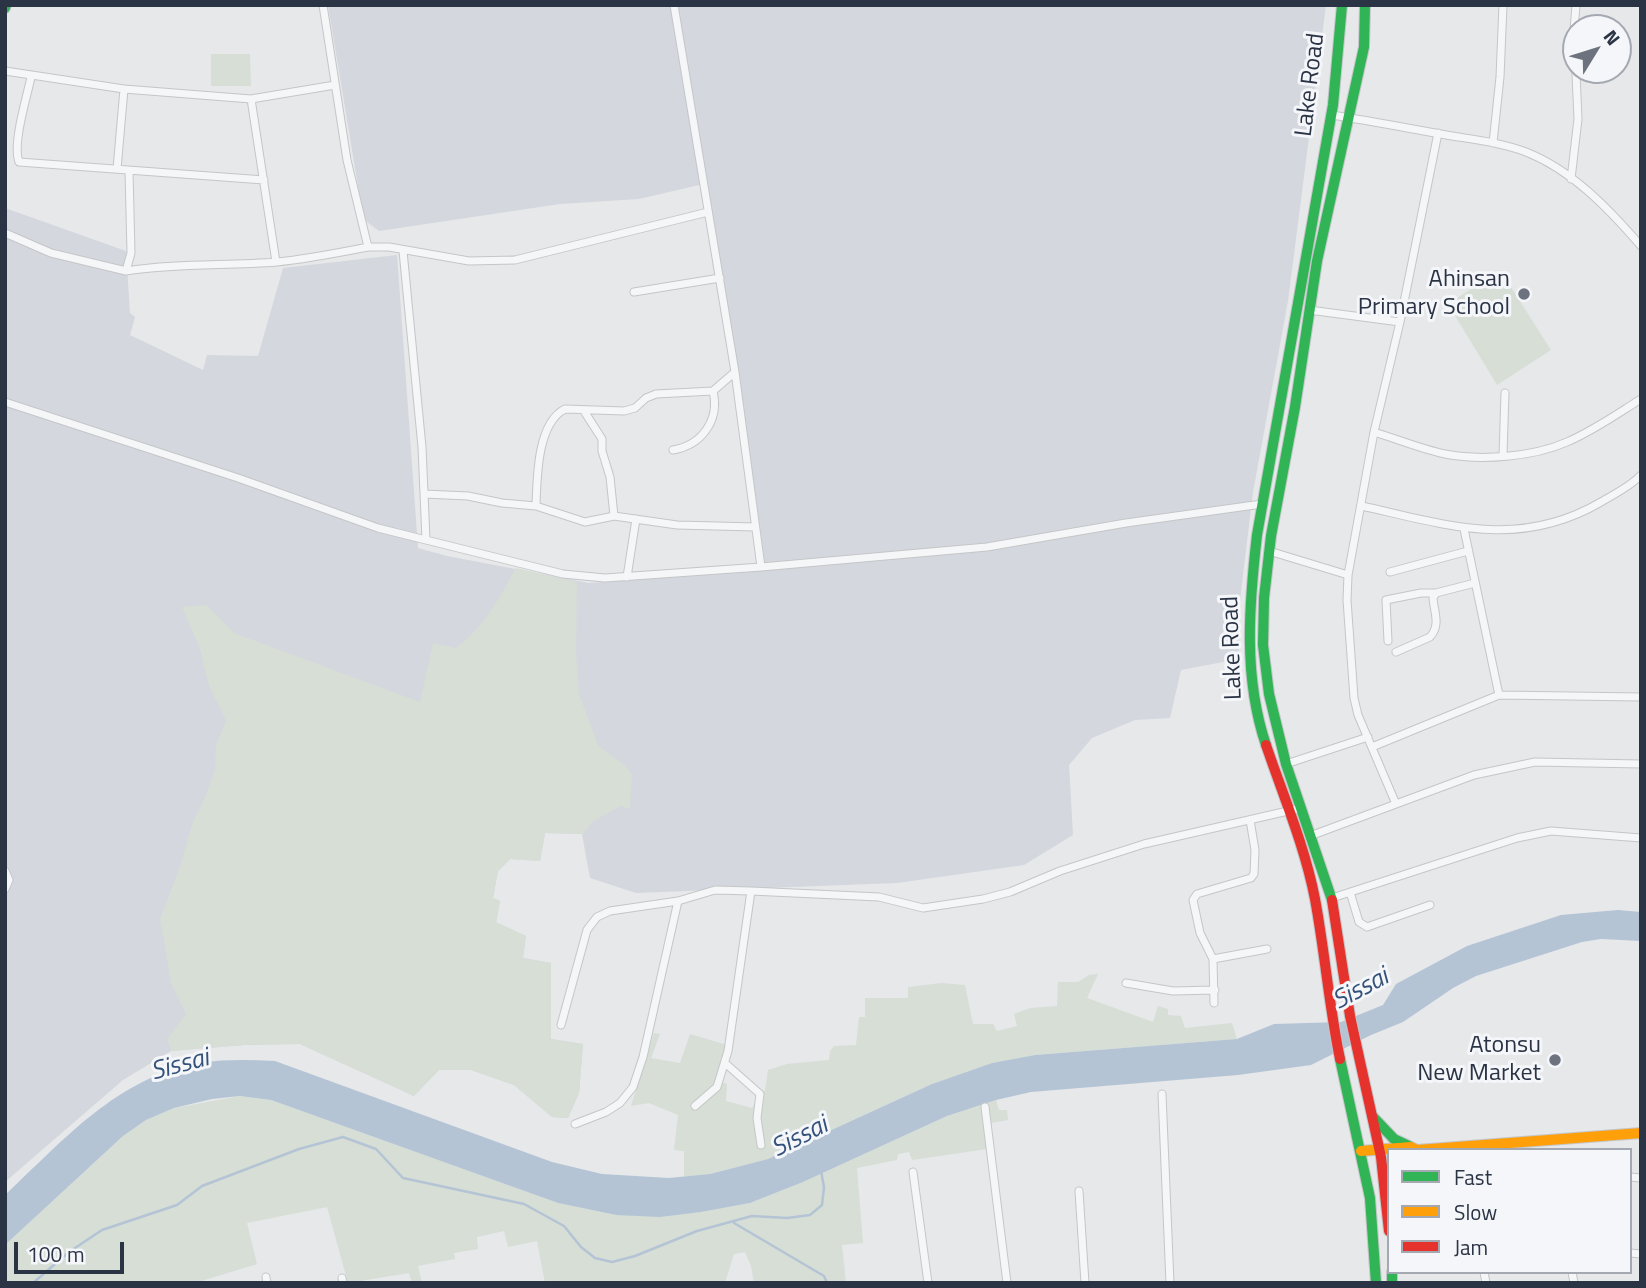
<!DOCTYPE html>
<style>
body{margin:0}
#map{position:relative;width:1646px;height:1288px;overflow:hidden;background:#e6e8ea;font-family:"Titillium Web",sans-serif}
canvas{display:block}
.frame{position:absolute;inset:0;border:7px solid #2b3445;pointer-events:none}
.legend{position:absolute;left:1387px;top:1148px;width:245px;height:126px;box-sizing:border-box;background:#f4f6f9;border:2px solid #a4a8b1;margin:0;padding:9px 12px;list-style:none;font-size:21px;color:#2b3445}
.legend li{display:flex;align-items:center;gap:14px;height:35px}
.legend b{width:35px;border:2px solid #a4a8b1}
.north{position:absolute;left:1562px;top:14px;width:70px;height:70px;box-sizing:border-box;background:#f4f6f9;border:2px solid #a4a8b1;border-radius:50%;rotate:52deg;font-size:19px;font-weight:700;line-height:28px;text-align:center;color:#2b3445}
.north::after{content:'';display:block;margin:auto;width:24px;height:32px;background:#6c737f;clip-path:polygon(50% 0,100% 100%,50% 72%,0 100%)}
.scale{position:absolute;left:14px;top:1242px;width:110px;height:32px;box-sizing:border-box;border:4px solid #2b3445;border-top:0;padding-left:9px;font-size:21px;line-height:24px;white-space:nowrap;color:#2b3445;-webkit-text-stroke:5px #f4f6f9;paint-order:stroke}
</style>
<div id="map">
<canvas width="1646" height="1288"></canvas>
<div class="frame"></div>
<ul class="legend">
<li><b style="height:9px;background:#30b455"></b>Fast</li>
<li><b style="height:9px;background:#ff9f0a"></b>Slow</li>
<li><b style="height:9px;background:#e5322d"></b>Jam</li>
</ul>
<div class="north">N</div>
<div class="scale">100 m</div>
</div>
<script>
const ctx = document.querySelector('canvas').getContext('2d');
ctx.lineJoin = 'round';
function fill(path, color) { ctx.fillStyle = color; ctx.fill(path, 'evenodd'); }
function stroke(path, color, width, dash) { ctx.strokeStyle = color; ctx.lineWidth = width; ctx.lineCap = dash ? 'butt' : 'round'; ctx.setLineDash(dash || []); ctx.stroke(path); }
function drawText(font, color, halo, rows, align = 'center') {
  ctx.font = font + ' "Titillium Web",sans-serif'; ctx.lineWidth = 6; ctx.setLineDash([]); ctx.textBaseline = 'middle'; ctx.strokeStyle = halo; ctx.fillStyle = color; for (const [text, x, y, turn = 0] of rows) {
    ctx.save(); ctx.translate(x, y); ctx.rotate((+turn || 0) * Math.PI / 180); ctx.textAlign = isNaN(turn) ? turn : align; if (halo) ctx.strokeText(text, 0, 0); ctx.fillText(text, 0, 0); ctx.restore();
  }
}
fill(new Path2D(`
 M328,5H1326L1288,301L1253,492L1240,600L1239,659L1181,670L1170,718L1135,720L1092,738L1069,765L1073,835L1024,865L897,883L636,893L590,878L582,834L545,833L540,861L510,859L498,871L493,898L500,901L496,923L526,936L523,958L551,963V1039L583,1044L579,1093L568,1118L552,1117L514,1085L471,1070H439L414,1096L300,1044L244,1045L171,1051L123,1080L5,1182V208L126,251L130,313L135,317L130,335L203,370L207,355L258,356L283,268L397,255L418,548L447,556L589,583L766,570L708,183L639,199L560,204L379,231L367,222L361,204Z`), '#d4d7dd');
fill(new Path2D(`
 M211,54H250L251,86H211Z
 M1500,270L1551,350L1497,385L1448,304Z
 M516,568L577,582L576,653L579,694L598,745L624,765L632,774L630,809L621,806L592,822L583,834L545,833L540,861L510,859L498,871L493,898L500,901L496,922L526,936L523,958L551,963V1039L583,1044L579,1093L568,1118L552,1117L514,1085L471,1070H439L414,1096L300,1044L244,1045L171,1051L167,1039L186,1014L171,983L160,919L180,866L193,822L205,797L215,769L216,745L226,721L209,686L200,649L182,607L207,605L234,633L420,702L433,643L456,648C484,627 499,598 516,568Z
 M1098,974L1087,998L1153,1022L1158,1006L1168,1009V1015L1181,1016L1185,1028L1232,1023L1237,1039L1035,1055L992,1063L932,1084L768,1159L710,1174L684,1177V1151L674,1150L678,1115L649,1103L631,1106L654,1033L660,1034L651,1058L680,1063L690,1034L727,1045L722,1064L715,1080L727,1084L726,1101L752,1108L765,1090L768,1070L787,1064L829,1060L830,1051L834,1046L856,1045L859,1017H865V998H908V987L941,983L965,985L973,1024H993L997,1031L1017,1026L1014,1014L1030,1008L1057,1006L1058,982H1078L1089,975Z
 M240,1096L271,1100L558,1203L616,1215L701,1212L750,1203L803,1182L947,1116L996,1100L999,1110H1007L1008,1120L991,1123L994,1148L912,1160L909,1152L898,1154L897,1160L857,1168L863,1243L842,1245L846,1283H754L751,1266L745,1252L734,1254L725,1283H545L537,1241L508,1247L504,1231L477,1237L478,1249L454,1253L455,1259L418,1266L422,1283H412L409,1273L348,1283L327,1207L247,1223L257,1264L195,1283H5V1245L123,1136L146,1120L174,1108Z`), '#d6ded6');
fill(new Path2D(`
 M1618,910L1641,912V941L1601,939L1582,942L1476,976L1453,988L1403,1022L1371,1035L1311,1065L1238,1075L1031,1092L996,1100L947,1116L803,1182L750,1203L701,1212L660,1217L616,1215L558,1203L271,1100L240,1096L212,1099L174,1108L146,1120L123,1136L5,1245V1195C63,1141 118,1076 201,1063C226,1059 250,1060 275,1061L552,1162L602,1174L669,1178L710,1174L768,1159L932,1084L992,1063L1035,1055L1237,1039L1274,1024L1341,1022L1383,1005L1396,984L1467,946L1561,915Z`), '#b4c4d5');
stroke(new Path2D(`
 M734,1223L824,1276L827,1283
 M33,1283L69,1252L102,1230L177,1205L202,1186L299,1149L343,1137L376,1149L403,1178L524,1204L564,1226L581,1247L595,1258L612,1262L635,1256L697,1231L752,1216L787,1218L810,1215L822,1205L824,1187L821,1171`), '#b4c4d5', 2.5);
const street = new Path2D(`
 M323,5L347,160L368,247H389L469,261L515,260L708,212
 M674,5L735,372L761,567L987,547L1126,523L1262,504
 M5,71L124,89L117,169
 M31,77C27,97 12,144 19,162L264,180
 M124,89L251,99L335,85
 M251,99L276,262
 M1331,115C1372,121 1412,129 1452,136C1477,140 1502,143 1526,152C1572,170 1609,209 1641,246
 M1493,143L1500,77L1503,5
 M129,171L131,253L126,271C176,263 226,266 277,262C307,259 337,253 368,247
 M1571,179L1578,119L1574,30L1576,5
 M5,233L51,253L126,271
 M634,292L720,278
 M1309,310L1400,322
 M5,402L238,478L378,528L426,540L422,447L403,251
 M584,411L602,439V451L610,477L614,516
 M1374,432C1397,439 1421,449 1445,454C1481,461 1533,457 1567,442C1593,431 1617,414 1641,399
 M673,450C702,445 720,420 713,391
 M1503,455L1505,393
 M424,494L468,496L502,503L536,506L585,522L614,516L677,525L755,527
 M536,506C537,478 537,423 565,409L624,411L635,408L646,398L656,394L713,391L735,372
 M1362,506C1447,525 1519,550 1601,502C1614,494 1630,487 1641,475
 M426,540L563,574L605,578L761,567
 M1269,551L1348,575
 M1390,572L1468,551
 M627,577L636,519
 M1388,641L1386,600L1421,593H1436
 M1396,652L1430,637C1441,625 1434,612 1433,598L1436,593L1475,583
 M1499,695L1641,697
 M1372,747L1499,695L1464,529
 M1286,764L1368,737
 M1396,804L1358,715L1354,698L1347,600L1348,575L1374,432L1400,322L1438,133
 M1250,820L1255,850L1254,874L1251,878L1197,894L1193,900L1200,933L1213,959L1267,949
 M1310,836L1474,775L1535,762L1641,764
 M5,871L9,880L5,889
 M1350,892L1359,922L1367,927L1430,905
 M1332,898L1517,838L1551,831L1641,838
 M1213,959L1214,1003
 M1126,983L1173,991L1215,990
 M561,1025L587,930L597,917L610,911L678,901L715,890L751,891
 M725,1063L760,1094L757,1118L761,1145
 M1162,1094L1170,1283
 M695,1106L717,1087L728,1051L751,891L879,897L923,908L983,899L1010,892L1060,871L1144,844L1301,808
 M985,1107L1007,1283
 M575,1124L606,1112L620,1103L633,1087L643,1057L678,901
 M913,1172L928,1283
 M1630,1177L1641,1178
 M1079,1191L1085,1283
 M1630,1253L1641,1254
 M1484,1272L1486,1283
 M1572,1272L1574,1283
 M266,1277L267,1283
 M342,1278L343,1283`);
const fast = new Path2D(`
 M5,8L6,5
 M1266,745C1243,677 1249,605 1257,535L1333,105L1342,5
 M1332,900L1286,764L1269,694L1263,645L1264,598L1271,536L1295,407L1317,261L1364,47L1365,5
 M1340,1059L1370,1198L1376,1283
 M1373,1117L1394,1139L1409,1146
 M1392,1272V1283`);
const slow = new Path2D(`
 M1361,1151L1411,1147L1417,1150L1641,1133`);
const jam = new Path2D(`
 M1266,745C1283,795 1305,847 1315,899C1325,953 1329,1006 1340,1059
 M1332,900L1350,1016L1381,1157L1389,1231`);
stroke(street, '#c4c6c8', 9);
stroke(fast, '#c4c6c8', 12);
stroke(slow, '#c4c6c8', 12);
stroke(jam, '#c4c6c8', 12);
stroke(street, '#f5f6f7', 7);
stroke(fast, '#30b455', 10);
stroke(slow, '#ff9f0a', 10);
stroke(jam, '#e5322d', 10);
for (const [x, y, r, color] of [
 [1524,294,7,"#6c737f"],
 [1555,1060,7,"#6c737f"]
]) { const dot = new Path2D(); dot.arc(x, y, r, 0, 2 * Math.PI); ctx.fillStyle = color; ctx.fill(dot); stroke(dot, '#f4f6f9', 2.5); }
drawText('24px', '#2b3445', '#f4f6f9', [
 ["Lake Road",1311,85,-83],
 ["Lake Road",1233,648,-92]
]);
drawText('24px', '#2b3445', '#f4f6f9', [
 ["Ahinsan",1510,280],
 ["Primary School",1510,308],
 ["Atonsu",1541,1046],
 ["New Market",1541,1074]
], 'right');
drawText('italic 26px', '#34527a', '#f4f6f9', [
 ["Sissai",1361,990,-28],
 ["Sissai",180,1066,-15],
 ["Sissai",800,1138,-27]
]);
</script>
